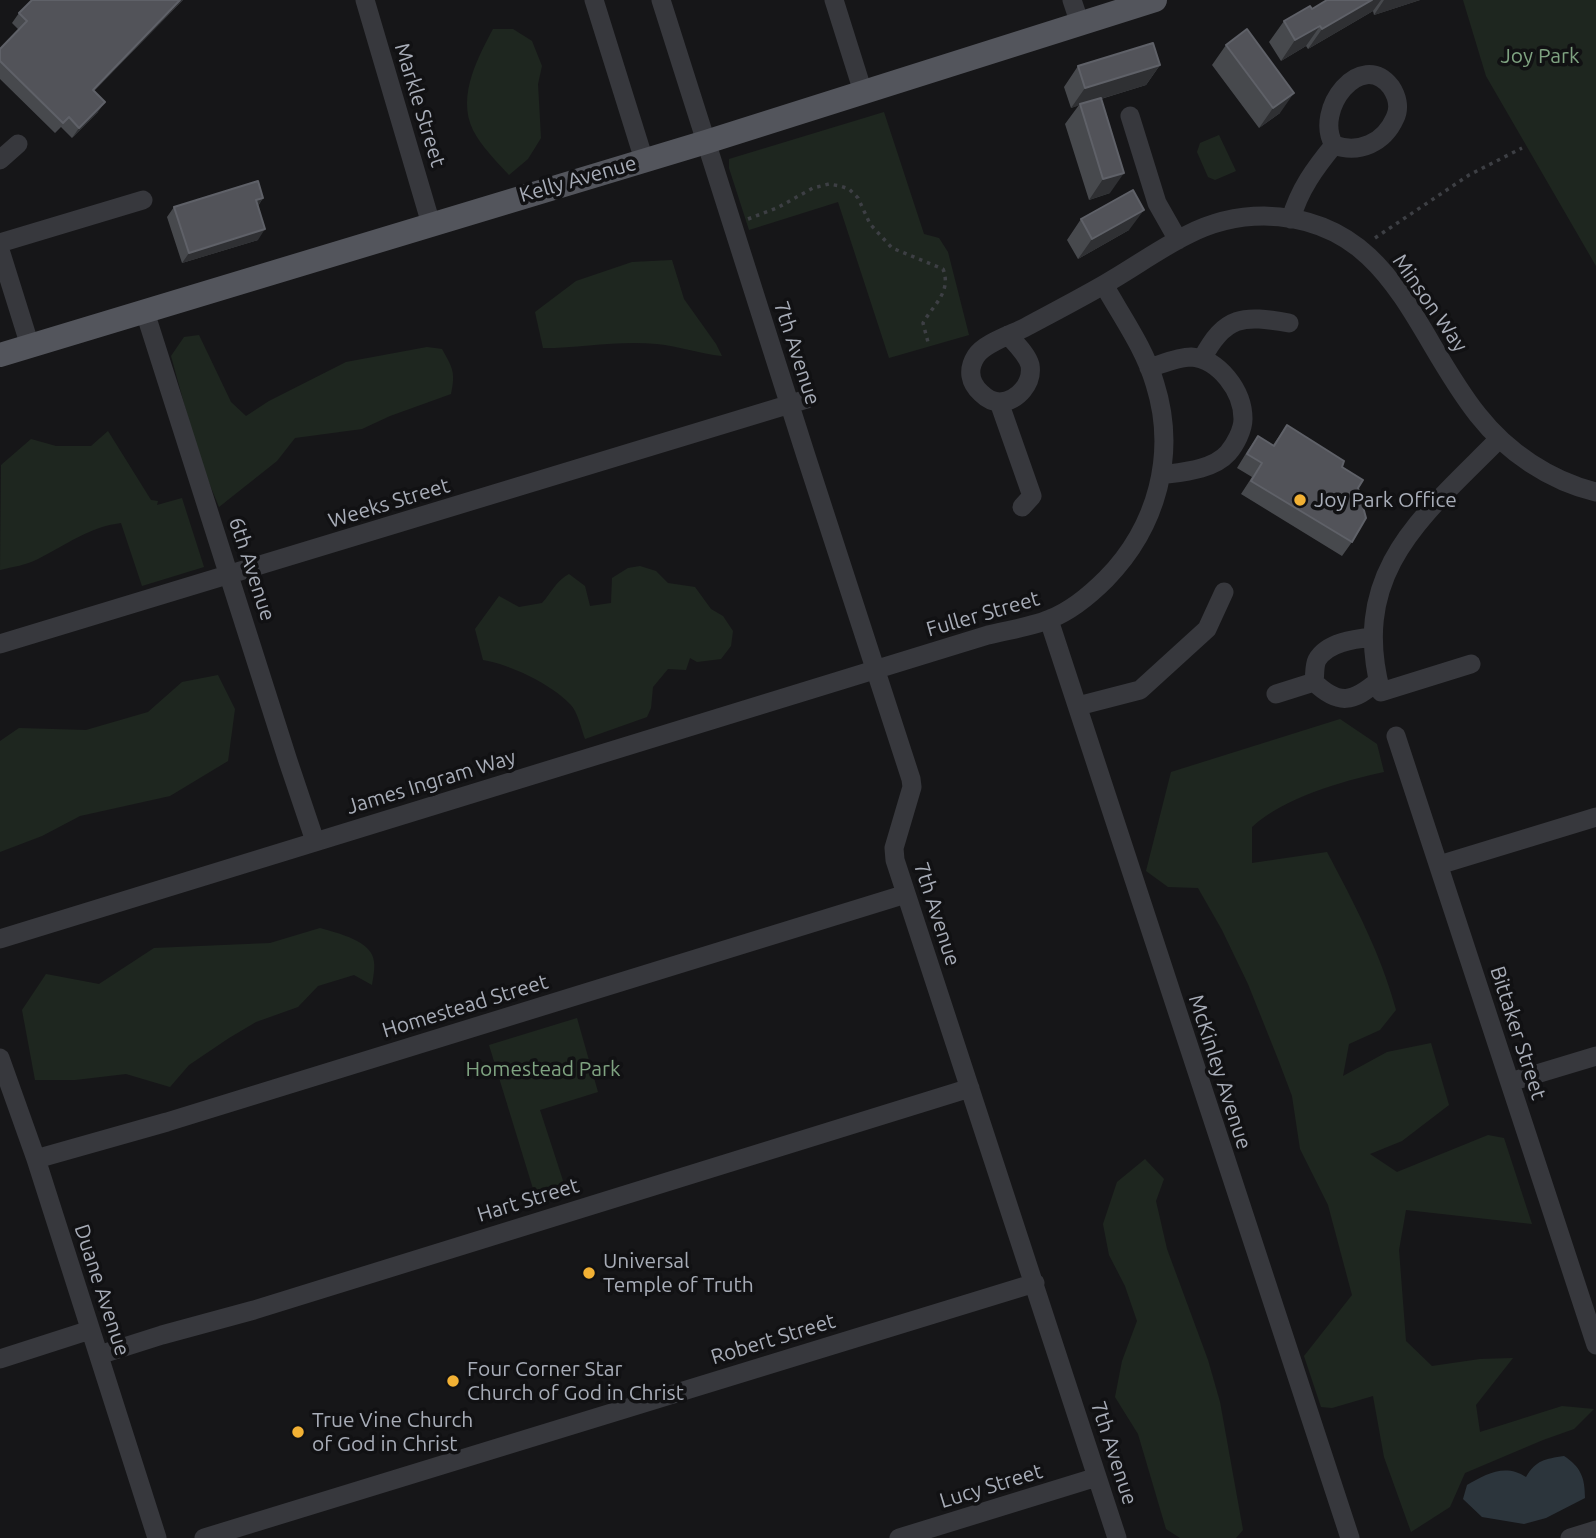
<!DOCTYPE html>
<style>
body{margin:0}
canvas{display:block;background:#161618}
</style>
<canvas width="1596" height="1538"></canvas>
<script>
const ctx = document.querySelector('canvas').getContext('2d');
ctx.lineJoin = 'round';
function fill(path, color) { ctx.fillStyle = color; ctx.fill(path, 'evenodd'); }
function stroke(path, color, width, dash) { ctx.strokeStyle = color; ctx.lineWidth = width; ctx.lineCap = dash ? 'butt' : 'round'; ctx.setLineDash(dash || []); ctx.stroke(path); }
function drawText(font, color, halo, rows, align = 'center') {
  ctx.font = font + ' Ubuntu,sans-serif'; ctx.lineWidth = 7; ctx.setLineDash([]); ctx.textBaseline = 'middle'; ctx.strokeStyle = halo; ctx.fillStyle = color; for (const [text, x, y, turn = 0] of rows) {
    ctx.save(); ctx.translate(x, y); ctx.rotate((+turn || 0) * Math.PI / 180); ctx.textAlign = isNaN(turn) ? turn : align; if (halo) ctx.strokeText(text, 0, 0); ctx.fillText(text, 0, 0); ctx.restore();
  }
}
fill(new Path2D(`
 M1463,0H1596V266L1486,76Z
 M493,29H513L532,41L542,66L538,84L541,138L528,159L509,175C498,163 486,151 477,137C454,102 476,61 493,29Z
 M884,112L924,234L939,238L948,252L969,335L889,358L838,202L749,230L729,168V159Z
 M1219,135L1236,171L1215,180L1208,177L1197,152L1200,143Z
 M672,260L684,299L716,344L722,356C700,354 679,346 657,344C619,340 581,348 543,348L535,312L576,281L632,262Z
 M199,335L231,402L246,416L269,401L346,362L427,347L442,349C452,367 456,372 451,394L390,416L362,429L295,438L277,461L219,507L199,458L171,356L184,337Z
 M108,431L151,500L158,501L157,505L182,498L204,567L142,586L121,523C89,527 66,545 38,559C27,565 12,567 0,570L1,465L31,439L56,446H91Z
 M640,566L656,571L668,583L695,587L711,609L723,616L733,631L731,646L721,659L697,662L690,658L686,670L668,669L653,687L651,708L647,717L585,739C581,728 578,712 570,704C551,684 509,664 483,660L475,629L499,596L519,607L542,603C552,592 556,581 569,574L585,586L590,606L611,603L612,578L628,568Z
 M218,675L235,709L228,761L170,796L80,816L42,836L0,852V741L19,728L86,730L148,712L182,682Z
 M1340,719L1377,744L1384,772C1342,781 1283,798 1252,827V863L1327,852C1354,903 1381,954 1396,1010L1380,1030L1349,1044L1343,1076L1387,1052L1431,1043L1449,1105L1402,1141L1370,1154L1397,1172L1488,1135L1504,1138L1532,1224L1406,1210L1399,1250L1406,1341L1432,1366L1480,1359L1513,1358L1476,1405L1480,1432L1562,1406L1594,1409L1574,1429L1543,1440L1465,1473L1450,1507L1411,1532L1384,1457L1373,1396L1332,1408L1321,1407L1304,1356L1352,1295L1328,1205L1300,1149L1292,1096L1278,1059L1248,984L1222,930L1198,888L1168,887L1146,871L1171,772Z
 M320,928C337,933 373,941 374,962C375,969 373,978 372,985L354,975L318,986L298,1007L256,1022L229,1038L189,1065L170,1087L126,1074L75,1080H35L22,1010L46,974L99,984L154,948L270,943Z
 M577,1018L598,1092L540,1110L568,1196L538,1205L489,1045Z
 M1145,1159L1164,1179L1156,1201L1167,1249L1208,1360L1220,1402L1243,1530L1236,1538H1180L1166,1529L1138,1434L1115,1397L1122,1361L1137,1321L1125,1286L1109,1255L1103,1224L1117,1182Z`), '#1e261f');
fill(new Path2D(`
 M1564,1456C1581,1467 1585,1478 1585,1498L1546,1518L1524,1524L1482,1517L1463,1499L1467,1485C1486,1474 1505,1463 1526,1477C1536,1460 1545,1459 1564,1456Z`), '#2c353c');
stroke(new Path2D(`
 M748,219L777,208L813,188L829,184L840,186L849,189L858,198L870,224L892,248L943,269C952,292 933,305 923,323L929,346
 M1375,238L1469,175L1522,148`), '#3d3f44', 3.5, [3.5, 5]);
stroke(new Path2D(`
 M365,0L431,224
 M594,0L644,160
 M661,0L806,456L911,779L912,787L894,848L895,860L1117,1538
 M834,0L863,92
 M1072,0L1080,24
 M1130,116L1157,203L1178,240
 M0,160L18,144
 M1291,219C1299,190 1315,168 1334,145C1359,154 1384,143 1395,118C1400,108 1397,96 1391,87C1361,48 1313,110 1334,145
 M0,243L143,200
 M0,250L30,346
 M145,312L288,761L315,841
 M1008,335C1016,344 1027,354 1030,365C1033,383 1018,401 1000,402C993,402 986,398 981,393C970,383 967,370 976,356C984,343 1013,334 1026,327C1052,313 1079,299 1105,284C1133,268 1159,249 1187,235C1210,223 1238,216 1264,216C1392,218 1413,334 1478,415C1507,452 1550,481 1596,492
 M1202,359C1225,315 1243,315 1289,323
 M1149,368C1162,364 1178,357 1191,357C1219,359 1243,391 1243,419C1243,430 1235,445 1228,453C1213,470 1182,472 1161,475
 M999,402L1032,496L1022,507
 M1049,620L1350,1538
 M1373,637C1355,639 1327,642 1317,660C1314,666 1315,676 1314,682C1339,706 1353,702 1378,681
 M0,644L807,399
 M1471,664L1381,692C1349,571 1423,516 1499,439
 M1276,694L1314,682
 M1078,706L1140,690L1207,629L1224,592
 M1396,736L1596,1345
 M1439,865L1596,817
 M0,939L988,635C1008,630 1031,627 1050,619C1071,611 1090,595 1106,579C1157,527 1177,454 1155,384C1145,349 1122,317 1104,285
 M0,1058L36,1159L157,1538
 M1510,1082L1596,1056
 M36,1159L167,1122L906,894
 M99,1355L162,1335L254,1310L970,1088
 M0,1359L90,1330
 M204,1538L1035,1283
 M899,1538L1097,1477
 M1570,1538L1596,1530`), '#37383d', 19);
stroke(new Path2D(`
 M0,355L706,142L1155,0`), '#53555c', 24);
fill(new Path2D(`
 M32,0H183L94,91L98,112L72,138L61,127L55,133L0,79V49L19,30L12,23L19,13Z
 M1327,0H1420L1374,15L1373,11L1308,49L1306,46L1281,61L1269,42L1284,21L1312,9Z
 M1226,45L1280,113L1259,128L1212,65Z
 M1160,65L1146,85L1101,99L1110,193L1089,200L1065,124L1079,105L1071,108L1064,87L1078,66Z
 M263,198L258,206V240L182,263L167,217L174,207Z
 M1081,219L1129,230L1078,259L1067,240Z
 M1287,425L1342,467L1358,488L1352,542L1342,556L1241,494L1252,477L1237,468L1248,450L1258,436L1273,445Z`), '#47494d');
fill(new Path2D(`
 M180,0H183L85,100L93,90Z
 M1372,0H1381L1373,11L1308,49L1322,29Z
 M1384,0H1420L1374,15Z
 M1320,26L1306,46L1281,61L1295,40Z
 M1160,65L1146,85L1071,108L1085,88Z
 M1294,93L1280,113L1259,128L1273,108Z
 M105,102L98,112L72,138L79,128Z
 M1124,173L1110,193L1089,200L1103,179Z
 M263,198L256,209V200Z
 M1144,210L1129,230L1078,259L1092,239Z
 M265,229L258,240L182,263L189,253Z`), '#2f3033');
const building = new Path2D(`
 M32,0H180L93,90L105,102L79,128L69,117L63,123L0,61V49L27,21L19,13Z
 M1327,0H1372L1322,29L1320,26L1295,40L1284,21L1310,6L1312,9Z
 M1247,29L1294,93L1273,108L1226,45Z
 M1153,43L1160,65L1085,88L1078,66Z
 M1101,98L1124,173L1103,179L1080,104Z
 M258,181L263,198L256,200L265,229L189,253L174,207Z
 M1133,190L1144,210L1092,239L1081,219Z
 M1287,425L1344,461L1342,467L1363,480L1358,488L1366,518L1352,542L1251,481L1262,463L1247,454L1258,436L1274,446Z`);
fill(building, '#525359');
stroke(building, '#5f6168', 2);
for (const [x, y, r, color] of [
 [1300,500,7,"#f2b134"],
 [589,1273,7,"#f2b134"],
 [453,1381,7,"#f2b134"],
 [298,1432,7,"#f2b134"]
]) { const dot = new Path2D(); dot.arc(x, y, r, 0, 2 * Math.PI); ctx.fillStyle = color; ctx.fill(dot); stroke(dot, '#111113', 2.5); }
drawText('21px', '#7fa381', '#111113', [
 ["Joy Park",1540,56],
 ["Homestead Park",543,1069]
]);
drawText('21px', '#a8adb8', '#111113', [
 ["Markle Street",420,105,73],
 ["Kelly Avenue",578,179,-16],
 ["Minson Way",1430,303,55],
 ["7th Avenue",797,353,72],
 ["Weeks Street",389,503,-17],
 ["6th Avenue",252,569,72],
 ["Fuller Street",983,614,-16],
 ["James Ingram Way",431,782,-17],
 ["7th Avenue",937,914,72],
 ["Homestead Street",465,1006,-17],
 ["Bittaker Street",1518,1033,72],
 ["McKinley Avenue",1220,1072,72],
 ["Hart Street",528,1200,-17],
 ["Duane Avenue",102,1290,72],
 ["Robert Street",773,1339,-17],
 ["7th Avenue",1114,1453,72],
 ["Lucy Street",991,1486,-17]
]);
drawText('21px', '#a8adb8', '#111113', [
 ["Joy Park Office",1314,500],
 ["Universal",603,1261],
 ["Temple of Truth",603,1285],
 ["Four Corner Star",467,1369],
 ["Church of God in Christ",467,1393],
 ["True Vine Church",312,1420],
 ["of God in Christ",312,1444]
], 'left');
</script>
